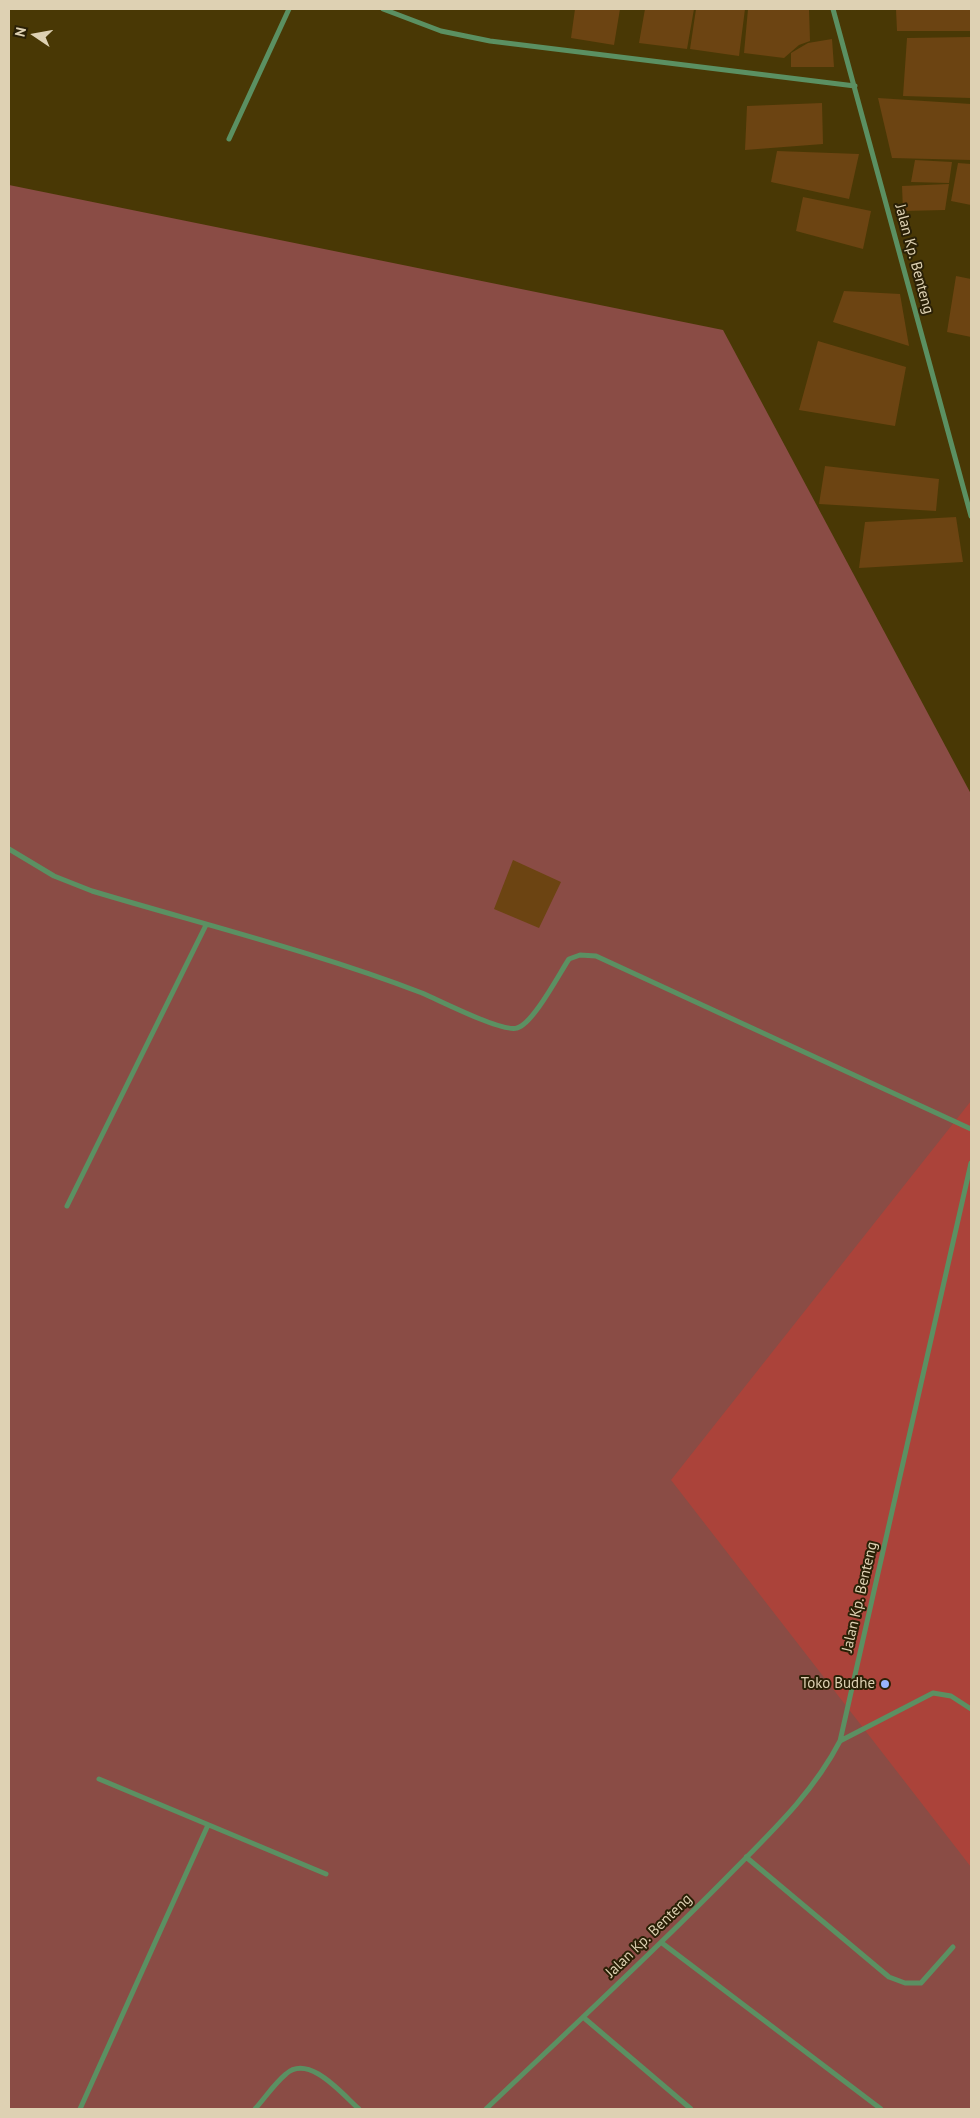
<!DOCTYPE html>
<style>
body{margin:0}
#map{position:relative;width:980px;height:2118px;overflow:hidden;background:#493805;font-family:"PT Sans",sans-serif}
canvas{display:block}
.frame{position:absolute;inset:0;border:10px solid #ded1b3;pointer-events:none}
.north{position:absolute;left:10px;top:10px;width:50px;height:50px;-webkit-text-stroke:4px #2a2006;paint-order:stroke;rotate:282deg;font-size:14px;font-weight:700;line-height:20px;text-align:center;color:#ded1b3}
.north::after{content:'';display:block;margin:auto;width:18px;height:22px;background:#ded1b3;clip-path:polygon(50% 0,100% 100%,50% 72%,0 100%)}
</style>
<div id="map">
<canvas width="980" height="2118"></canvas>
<div class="frame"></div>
<div class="north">N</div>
</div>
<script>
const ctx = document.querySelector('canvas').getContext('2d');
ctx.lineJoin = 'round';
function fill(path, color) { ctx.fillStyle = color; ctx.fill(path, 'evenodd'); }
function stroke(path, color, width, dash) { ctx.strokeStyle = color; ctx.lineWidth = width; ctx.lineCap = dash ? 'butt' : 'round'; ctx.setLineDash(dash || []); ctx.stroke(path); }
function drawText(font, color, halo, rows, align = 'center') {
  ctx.font = font + ' "PT Sans",sans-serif'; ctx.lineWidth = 4; ctx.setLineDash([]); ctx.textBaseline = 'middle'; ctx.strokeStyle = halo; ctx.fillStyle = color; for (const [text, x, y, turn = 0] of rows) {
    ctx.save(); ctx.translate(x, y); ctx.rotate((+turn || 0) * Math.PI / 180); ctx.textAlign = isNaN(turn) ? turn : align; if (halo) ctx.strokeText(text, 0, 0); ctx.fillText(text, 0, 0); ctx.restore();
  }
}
fill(new Path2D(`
 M9,185L723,330L971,794V2109H9Z`), '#8a4c45');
fill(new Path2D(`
 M971,1101V1867L671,1480Z`), '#ab433a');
fill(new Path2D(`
 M575,9H620L614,45L571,38Z
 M645,9H694L687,49L639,43Z
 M696,9H745L739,56L690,49Z
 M748,9H809L810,41L799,45L784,58L744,53Z
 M896,9H971V31H897Z
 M971,37V98L903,96L907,38Z
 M832,39L834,67H791V53L808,43Z
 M878,98L971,104V160L892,158Z
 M822,103L823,144L745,150L747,106Z
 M777,151L859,154L849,199L771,182Z
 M915,160L952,162L949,183L911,182Z
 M958,163L971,164V205L951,201Z
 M949,184L945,210L903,211L902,186Z
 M803,197L871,211L863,249L796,231Z
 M956,276L971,279V337L947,332Z
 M844,291L900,294L909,346L833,322Z
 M818,341L906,367L895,426L799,410Z
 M825,466L939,479L936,511L819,504Z
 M956,517L963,562L859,568L865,522Z
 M513,860L561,882L539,928L494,909Z`), '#6c4412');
stroke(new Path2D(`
 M383,9L441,31L490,41L855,86
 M833,9L971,516
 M229,139L289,9
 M9,849L54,876L92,891C202,924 315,952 422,993C439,1000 503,1033 517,1028C533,1024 559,974 569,959L580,955L596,956L971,1129
 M67,1206L206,925
 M840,1741L933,1693L951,1696L971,1709
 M99,1779L326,1874
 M746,1857L889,1977L905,1983H921L953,1947
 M662,1943L881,2109
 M583,2017L691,2109
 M80,2109L208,1825
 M255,2109C265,2098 274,2084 286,2074C309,2053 343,2095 359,2109
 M486,2109C566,2033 648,1957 726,1878C768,1835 812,1795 840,1741L971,1163`), '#5b9062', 5);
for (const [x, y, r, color] of [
 [885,1684,5,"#99b5fd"]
]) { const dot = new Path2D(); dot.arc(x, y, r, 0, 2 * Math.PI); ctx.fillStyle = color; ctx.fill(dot); stroke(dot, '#2a2006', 2); }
drawText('15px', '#ded1b3', '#2a2006', [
 ["Jalan Kp. Benteng",914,259,75],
 ["Jalan Kp. Benteng",860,1597,-77],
 ["Jalan Kp. Benteng",649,1936,-44]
]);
drawText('15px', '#ded1b3', '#2a2006', [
 ["Toko Budhe",875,1684]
], 'right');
</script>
